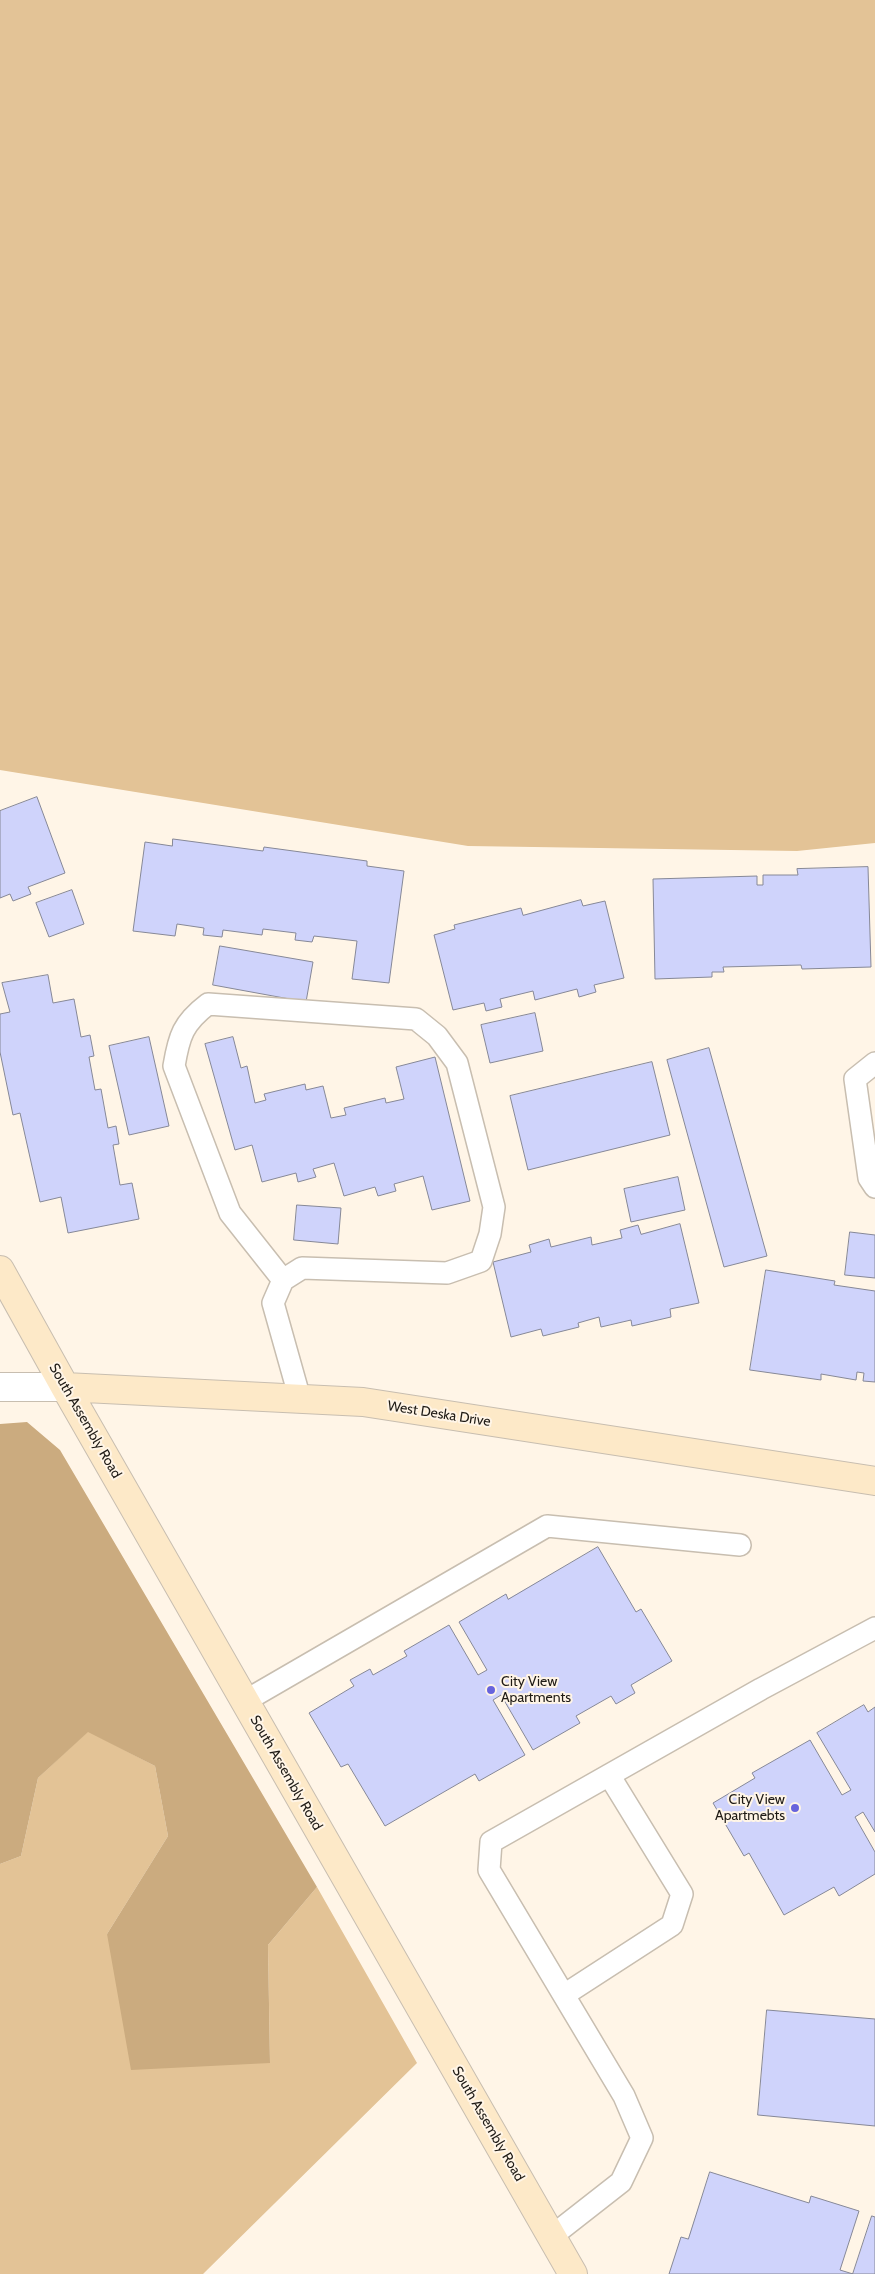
<!DOCTYPE html>
<style>
body{margin:0}
canvas{display:block;background:#fff5e7}
</style>
<canvas width="875" height="2274"></canvas>
<script>
const ctx = document.querySelector('canvas').getContext('2d');
ctx.lineJoin = 'round';
function fill(path, color) { ctx.fillStyle = color; ctx.fill(path, 'evenodd'); }
function stroke(path, color, width, dash) { ctx.strokeStyle = color; ctx.lineWidth = width; ctx.lineCap = dash ? 'butt' : 'round'; ctx.setLineDash(dash || []); ctx.stroke(path); }
function drawText(font, color, halo, rows, align = 'center') {
  ctx.font = font + ' Cabin,sans-serif'; ctx.lineWidth = 4; ctx.setLineDash([]); ctx.textBaseline = 'middle'; ctx.strokeStyle = halo; ctx.fillStyle = color; for (const [text, x, y, turn = 0] of rows) {
    ctx.save(); ctx.translate(x, y); ctx.rotate((+turn || 0) * Math.PI / 180); ctx.textAlign = isNaN(turn) ? turn : align; if (halo) ctx.strokeText(text, 0, 0); ctx.fillText(text, 0, 0); ctx.restore();
  }
}
fill(new Path2D(`
 M0,0H875V843L797,851L468,846L0,770Z
 M88,1731L155,1766L168,1836L107,1934L270,2063L268,1945L317,1887L417,2063L203,2274H0V1864L21,1856L38,1778Z`), '#e3c396');
fill(new Path2D(`
 M27,1422L60,1450L317,1887L268,1945L270,2063L131,2070L107,1934L168,1836L155,1766L88,1732L38,1778L21,1856L0,1864V1424Z`), '#cbab7f');
const building = new Path2D(`
 M37,797L65,873L28,887L31,894L13,901L10,894L0,898V811Z
 M173,839L263,851L264,847L367,861V866L404,871L389,983L352,979L357,941L314,936L312,942L295,940L296,933L263,929L262,935L223,930L222,937L203,935L204,928L177,924L175,936L133,931L145,842L172,846Z
 M868,867L871,967L802,969L801,965L723,967L724,972H712V977L655,979L653,879L757,876V885H763V875H798L797,869Z
 M72,890L84,924L49,937L36,903Z
 M581,900L583,906L605,901L624,978L594,985L596,992L579,997L577,989L535,1000L533,991L500,999L502,1007L486,1011L484,1003L453,1010L434,935L455,929L454,925L521,908L523,915Z
 M220,946L313,962L306,1002L213,985Z
 M48,975L53,1003L74,999L81,1037L90,1035L94,1056L89,1057L95,1090L101,1089L108,1128L116,1126L119,1144L113,1145L120,1185L132,1183L139,1219L68,1233L61,1197L40,1202L20,1113L13,1115L0,1052V1014L10,1012L2,983Z
 M535,1013L543,1051L490,1063L481,1025Z
 M149,1037L169,1126L129,1135L109,1046Z
 M233,1037L241,1068L247,1066L255,1103L266,1100L264,1094L305,1084L306,1090L323,1086L331,1118L346,1115L344,1108L385,1098L386,1103L404,1099L396,1067L435,1057L470,1201L432,1210L423,1176L394,1184L396,1191L378,1196L375,1187L344,1196L334,1163L313,1169L316,1177L298,1182L296,1173L262,1182L252,1145L235,1150L205,1044Z
 M709,1048L767,1256L724,1267L667,1060Z
 M652,1062L670,1135L528,1170L510,1096Z
 M678,1177L685,1210L631,1222L624,1189Z
 M297,1205L341,1208L338,1244L294,1240Z
 M680,1224L699,1303L670,1309L671,1317L632,1326L631,1320L601,1327L599,1317L578,1323L579,1327L543,1336L541,1329L511,1337L493,1262L531,1252L529,1245L549,1239L551,1247L591,1237L592,1245L622,1238L620,1230L638,1225L641,1234Z
 M850,1232L875,1235V1278L845,1275Z
 M766,1270L835,1281L834,1285L875,1291V1382L863,1381L864,1373L857,1372L856,1380L821,1374V1380L750,1370Z
 M598,1547L636,1612L641,1609L672,1661L631,1685L635,1693L616,1704L611,1696L576,1716L580,1723L533,1750L501,1695L493,1700L525,1755L479,1781L475,1774L385,1826L348,1764L341,1767L309,1713L354,1686L350,1680L370,1669L373,1675L407,1656L404,1651L449,1625L478,1675L487,1670L459,1622L506,1594L508,1599Z
 M864,1705L868,1712L875,1707V1832L863,1812L855,1817L875,1852V1874L839,1896L834,1887L784,1915L749,1853L744,1856L713,1803L755,1778L752,1773L810,1740L842,1795L851,1790L817,1733Z
 M767,2010L875,2019V2126L758,2115Z
 M710,2172L809,2203L811,2196L859,2211L840,2270L853,2274H669L681,2237L688,2239Z
 M872,2216L875,2217V2274H853Z`);
fill(building, '#cfd3fb');
stroke(building, '#868897', 1);
const lane = new Path2D(`
 M875,1063L855,1079L869,1178L875,1187
 M283,1280L230,1213L174,1066C179,1036 183,1023 208,1004L416,1019L437,1036L457,1063L494,1207L490,1234L481,1261L447,1273L302,1268L283,1280L273,1303L300,1399
 M245,1701L547,1526L740,1545
 M564,1995L672,1925L682,1894L609,1775
 M552,2236L621,2182L642,2138L624,2096L489,1870L491,1842L761,1689L875,1628`);
const street = new Path2D(`
 M0,1387H65`);
const secondary = new Path2D(`
 M0,1270L65,1387L573,2274
 M65,1387L363,1402L875,1481`);
stroke(lane, '#c8beb0', 24);
stroke(street, '#c8beb0', 30);
stroke(secondary, '#c8beb0', 30);
stroke(lane, '#fff', 21);
stroke(street, '#fff', 28);
stroke(secondary, '#fde9c8', 28);
for (const [x, y, r, color] of [
 [491,1690,5,"#6763dc"],
 [795,1808,5,"#6763dc"]
]) { const dot = new Path2D(); dot.arc(x, y, r, 0, 2 * Math.PI); ctx.fillStyle = color; ctx.fill(dot); stroke(dot, '#fff5e7', 2); }
drawText('14px', '#1f1b16', '#fff5e7', [
 ["West Deska Drive",439,1414,9],
 ["South Assembly Road",85,1421,60],
 ["South Assembly Road",286,1773,60],
 ["South Assembly Road",488,2124,60]
]);
drawText('14px', '#1f1b16', '#fff5e7', [
 ["City View",501,1682],
 ["Apartments",501,1698],
 ["City View",785,1800,"right"],
 ["Apartmebts",785,1816,"right"]
], 'left');
</script>
